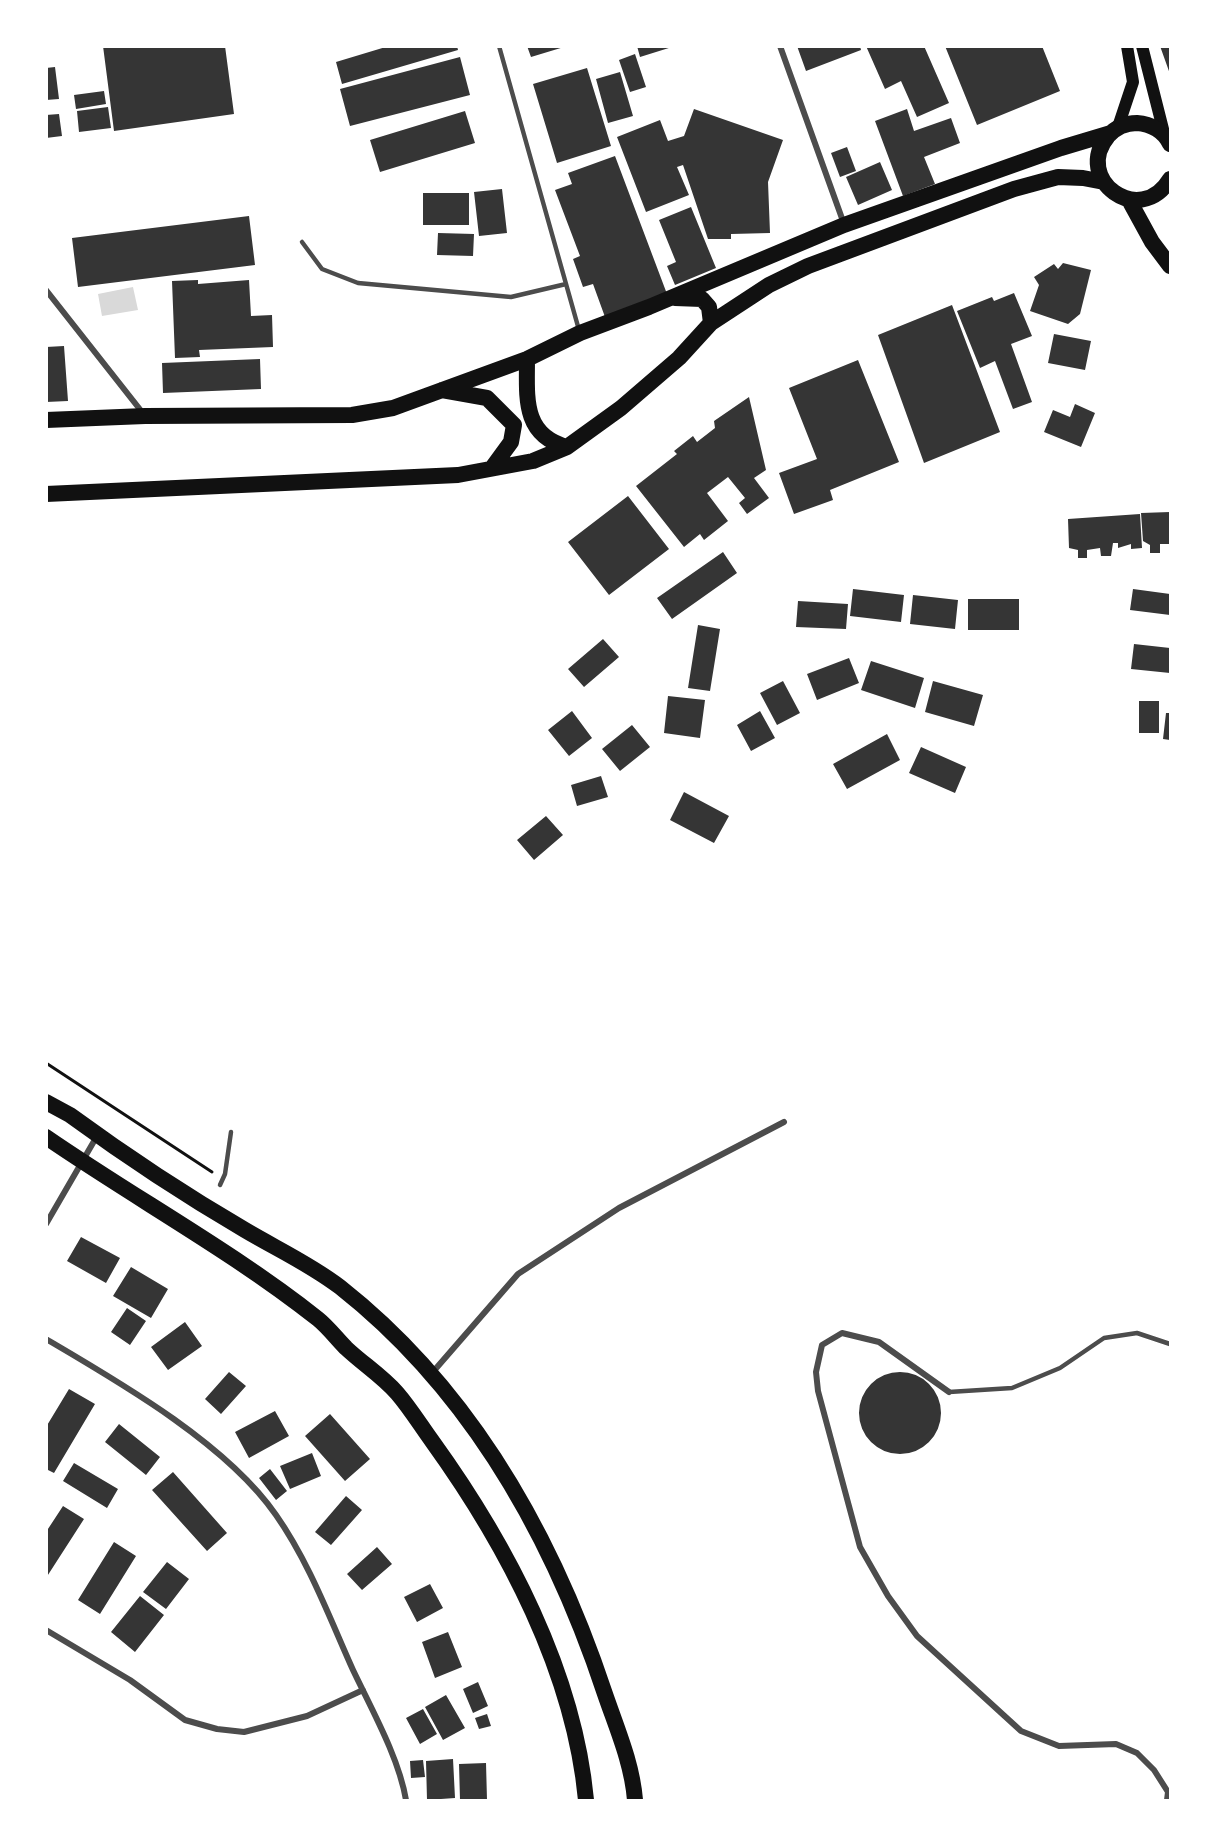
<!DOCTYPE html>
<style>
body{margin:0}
#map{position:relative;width:1217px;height:1847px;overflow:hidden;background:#fff;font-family:"Space Grotesk",sans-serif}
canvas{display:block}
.frame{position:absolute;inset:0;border:48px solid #fff;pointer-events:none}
</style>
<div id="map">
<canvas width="1217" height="1847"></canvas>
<div class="frame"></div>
</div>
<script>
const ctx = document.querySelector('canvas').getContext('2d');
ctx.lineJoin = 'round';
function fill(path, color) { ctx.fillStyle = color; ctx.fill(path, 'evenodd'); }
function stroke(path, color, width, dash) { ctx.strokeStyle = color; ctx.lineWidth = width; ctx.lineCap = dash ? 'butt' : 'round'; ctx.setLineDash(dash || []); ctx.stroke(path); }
fill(new Path2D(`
 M133,287L138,310L102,316L98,294Z`), '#d9d9d9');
fill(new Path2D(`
 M103,46H225L234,114L114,131Z
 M389,46H457L458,50L342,84L336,62Z
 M527,46H564V47L531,57Z
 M637,46H672V47L640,57Z
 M797,46H860L861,50L806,71Z
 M866,46H924L949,103L917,117L901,81L885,89Z
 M945,46H1042L1060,91L977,125Z
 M1160,46H1170V74Z
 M635,54L646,87L630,92L619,60Z
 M460,57L470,95L350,126L340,89Z
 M55,67L59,99L46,100V68Z
 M587,68L611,146L557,163L533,84Z
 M620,72L633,116L608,123L596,79Z
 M104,91L106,104L76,109L74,95Z
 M108,107L111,128L79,132L77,111Z
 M694,109L783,140L768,182L770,233L731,234V239H708L683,165L677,167L689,195L646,212L617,137L660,120L668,141L684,136Z
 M907,109L914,131L951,118L960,143L924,157L935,184L903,196L875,121Z
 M465,111L475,143L380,172L370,140Z
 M59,114L62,136L46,138V115Z
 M847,147L856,171L840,177L831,153Z
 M615,156L667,294L605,317L593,284L583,287L573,259L580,256L555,190L572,184L568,173Z
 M880,162L892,190L858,205L846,177Z
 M502,189L507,233L479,236L474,192Z
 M423,193H469V225H423Z
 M691,207L716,268L675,285L667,266L676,262L659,220Z
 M249,216L255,265L78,287L72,238Z
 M438,233L474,234L473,256L437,255Z
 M1063,263L1091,270L1080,314L1068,324L1030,311L1039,285L1034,277L1054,264L1058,269Z
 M198,280V284L249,280L251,316L272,315L273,347L199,350L200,357L175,358L172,281Z
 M1014,293L1032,336L1011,344L1032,402L1013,409L995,361L980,368L957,311L992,297L994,301Z
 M952,305L1000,432L924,463L878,335Z
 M1054,334L1091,341L1085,370L1048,363Z
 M64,346L68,401L46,402V347Z
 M260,359L261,389L163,393L162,363Z
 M858,360L899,462L830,490L833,500L794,514L779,473L817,459L789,388Z
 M749,397L766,470L754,478L769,498L747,514L739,503L745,498L728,477L707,493L728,521L704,540L700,534L684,547L636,486L677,454L674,451L693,436L697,442L715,428L714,421Z
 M1075,404L1095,413L1081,447L1044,432L1053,410L1070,417Z
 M628,496L669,549L609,595L568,542Z
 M1170,512V544H1160V553H1150V545L1143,541L1141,513Z
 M1140,514L1142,548L1131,549V544L1118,548V543H1113L1111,556H1101L1100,548L1087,550V558H1078V550L1069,548L1068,519Z
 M723,552L737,573L672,619L657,598Z
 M853,589L904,595L901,622L850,616Z
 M1133,589L1170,594V615L1130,610Z
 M913,595L958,600L955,629L910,624Z
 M968,599H1019V630H968Z
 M798,601L848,604L846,629L796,627Z
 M698,625L720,629L710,691L688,688Z
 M603,639L619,657L584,687L568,669Z
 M1134,644L1170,648V673L1131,669Z
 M849,658L859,683L817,700L807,674Z
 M871,661L924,678L915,708L861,690Z
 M783,681L800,713L777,725L760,693Z
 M933,681L983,695L974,726L925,712Z
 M668,696L705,700L700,738L664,733Z
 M1139,701H1159V733H1139Z
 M572,711L592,738L569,756L548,730Z
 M760,711L775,738L751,751L737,725Z
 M1166,713H1170V740L1163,739Z
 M632,725L650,747L620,771L602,749Z
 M887,734L900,760L847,789L833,764Z
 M921,747L966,767L955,793L909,773Z
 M601,776L608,797L577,806L571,785Z
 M684,792L729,816L714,843L670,820Z
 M546,816L563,835L534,860L517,840Z
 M81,1237L120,1258L106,1283L67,1261Z
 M131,1267L168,1289L151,1318L113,1296Z
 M127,1308L146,1321L130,1345L111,1332Z
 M185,1322L202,1346L168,1370L151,1347Z
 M859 1413a41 41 0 1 1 82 0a41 41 0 1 1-82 0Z
 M229,1372L246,1386L221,1414L205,1399Z
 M69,1389L95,1404L54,1473L46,1469V1427Z
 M275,1411L289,1436L249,1458L235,1432Z
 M330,1414L370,1459L345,1481L305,1436Z
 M119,1424L160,1457L146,1475L105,1442Z
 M312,1453L321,1476L290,1489L280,1466Z
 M74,1463L118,1489L107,1508L63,1481Z
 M270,1469L287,1491L276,1500L259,1478Z
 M173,1472L227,1533L207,1551L152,1490Z
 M346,1496L362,1510L331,1545L315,1532Z
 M63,1506L84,1519L46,1578V1532Z
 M114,1542L136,1556L100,1614L78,1600Z
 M377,1547L392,1564L362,1590L347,1574Z
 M167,1562L189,1579L166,1609L143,1592Z
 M430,1584L443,1608L417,1622L404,1597Z
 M140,1596L164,1615L135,1652L111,1632Z
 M448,1632L462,1667L435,1678L422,1642Z
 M478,1682L488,1706L473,1713L463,1689Z
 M446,1695L465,1728L443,1740L425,1707Z
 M423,1709L437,1734L420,1744L406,1718Z
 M487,1714L491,1726L479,1729L475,1718Z
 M453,1759L455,1798L427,1800L426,1761Z
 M423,1760L425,1777L411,1778L410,1761Z
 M486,1763L487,1800H460L459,1764Z`), '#353535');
stroke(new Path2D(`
 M46,1063L212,1172`), '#111', 3);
stroke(new Path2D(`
 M499,46L579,330
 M302,242L322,269L358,283L511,297L566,284
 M220,1185L225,1174L231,1132
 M949,1392L1012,1388L1060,1368L1104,1338L1137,1333L1170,1344`), '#4c4c4c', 4.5);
stroke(new Path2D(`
 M780,46L844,224
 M46,290L142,412
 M46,1224L97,1136
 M46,1339C121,1383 227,1444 276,1515C309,1562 330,1619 353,1670C372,1710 399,1758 406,1800
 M432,1373L518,1274L619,1208L784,1122
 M949,1392L879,1342L842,1333L822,1345L816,1372L818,1391L860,1547L888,1596L917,1636L1021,1731L1059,1746L1116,1744L1137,1753L1154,1770L1168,1792L1167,1800
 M46,1630L130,1680L185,1720L217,1729L244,1732L307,1716L363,1690`), '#4c4c4c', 6);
stroke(new Path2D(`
 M1142,46L1165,137
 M1118,127L1133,82L1127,46`), '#111', 12);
stroke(new Path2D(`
 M1170,144C1164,131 1151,124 1137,123C1125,123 1116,127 1108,136C1072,179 1140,229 1170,179
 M1129,200L1152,242L1170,266
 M675,298L702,299L709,307L711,323
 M527,359C527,397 522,435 567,447
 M442,390L487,398L514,425L511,442L492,468
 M46,420L145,416L352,415L393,408L527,359L580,333L649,307L844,225L1061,148L1111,133
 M46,494L458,475L533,461L567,447L621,408L679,358L711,323L769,285L808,266L1014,189L1058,177L1083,178L1104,182
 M46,1102L70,1115C126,1156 185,1195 245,1230C277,1249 310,1264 340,1287C472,1391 553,1537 605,1694C617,1729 632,1763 635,1800
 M46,1137C136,1199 232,1251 318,1319C328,1327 337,1339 346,1348C363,1364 382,1376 397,1393C410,1408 421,1426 432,1441C507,1545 574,1672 586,1800`), '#111', 16);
</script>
